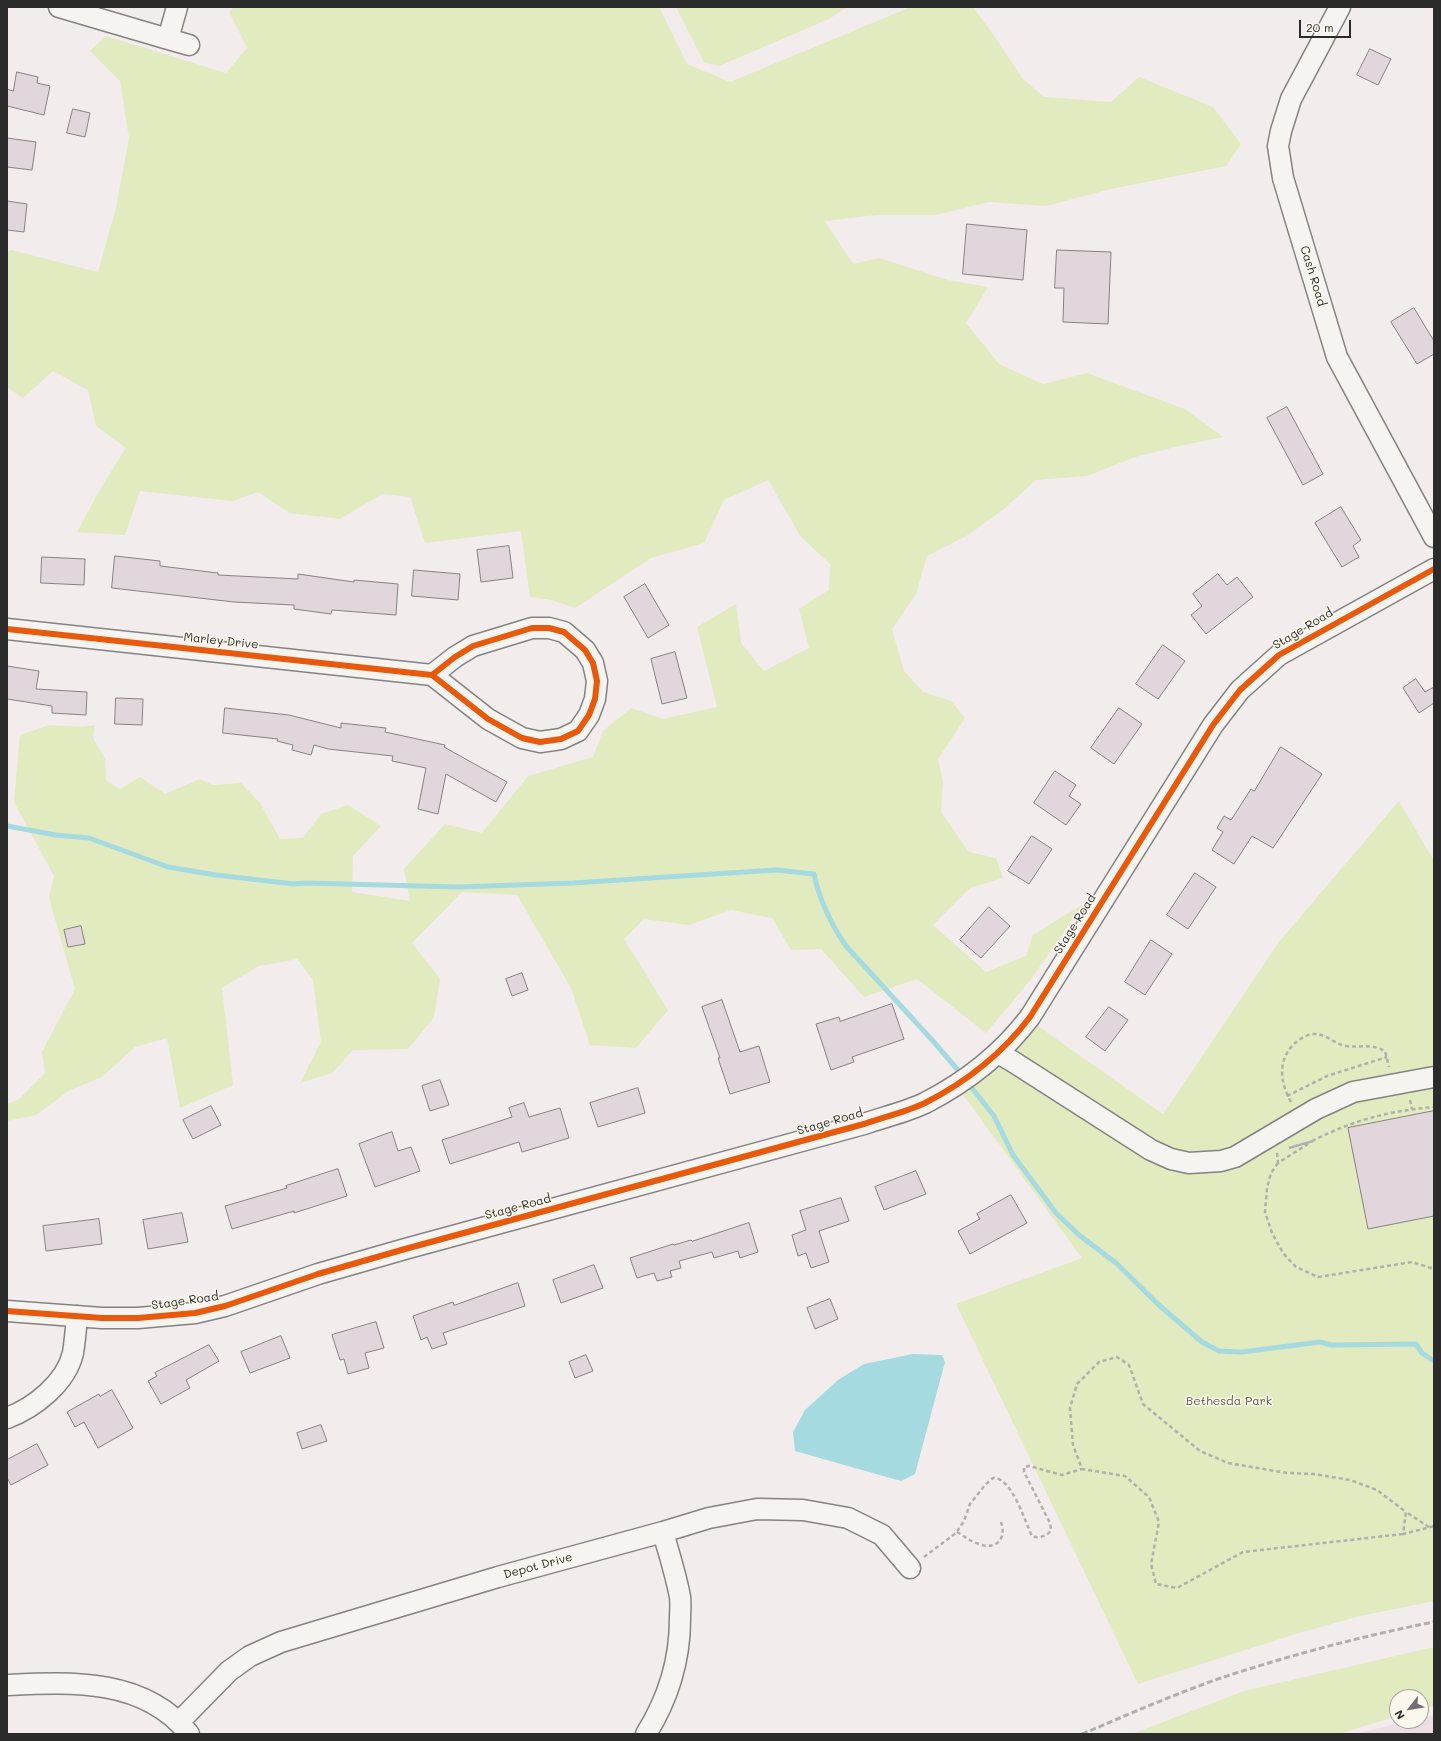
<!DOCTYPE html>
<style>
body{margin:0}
#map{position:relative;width:1441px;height:1741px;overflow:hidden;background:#f2ecec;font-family:Mali,sans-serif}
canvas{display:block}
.frame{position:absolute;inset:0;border:8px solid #2b2b2b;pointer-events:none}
.north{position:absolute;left:1389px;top:1689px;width:40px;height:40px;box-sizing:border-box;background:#fbf7ec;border:1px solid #a8a59f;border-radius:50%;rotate:239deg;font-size:11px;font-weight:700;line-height:16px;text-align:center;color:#2b2b2b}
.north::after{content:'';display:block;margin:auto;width:14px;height:18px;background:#716f6f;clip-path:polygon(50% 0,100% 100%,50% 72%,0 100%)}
.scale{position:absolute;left:1299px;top:20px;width:52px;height:18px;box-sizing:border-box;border:2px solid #2b2b2b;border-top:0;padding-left:5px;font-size:12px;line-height:14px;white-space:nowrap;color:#2b2b2b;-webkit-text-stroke:3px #fbf7ec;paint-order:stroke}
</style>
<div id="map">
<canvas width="1441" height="1741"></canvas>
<div class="frame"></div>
<div class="north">N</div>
<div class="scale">20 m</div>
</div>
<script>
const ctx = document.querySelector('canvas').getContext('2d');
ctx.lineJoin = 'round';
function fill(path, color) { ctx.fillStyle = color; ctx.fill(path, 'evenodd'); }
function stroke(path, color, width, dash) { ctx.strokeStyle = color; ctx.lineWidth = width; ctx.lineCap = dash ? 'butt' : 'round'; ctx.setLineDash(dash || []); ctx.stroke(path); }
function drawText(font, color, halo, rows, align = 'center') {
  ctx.font = font + ' Mali,sans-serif'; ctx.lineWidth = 3; ctx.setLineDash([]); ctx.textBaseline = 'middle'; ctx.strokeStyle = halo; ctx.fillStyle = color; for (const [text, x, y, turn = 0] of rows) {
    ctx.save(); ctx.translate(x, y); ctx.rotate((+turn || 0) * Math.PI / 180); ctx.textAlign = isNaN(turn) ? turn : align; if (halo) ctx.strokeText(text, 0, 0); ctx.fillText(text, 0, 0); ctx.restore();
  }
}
fill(new Path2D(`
 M1434,1715V1734H1354L1408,1721H1421V1718Z`), '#eddee3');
fill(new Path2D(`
 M234,7H659L687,64L730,82L911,7H973L992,33L1022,78L1044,97L1111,102L1139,77L1213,107L1241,144L1226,166L1111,189L1046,206L989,202L935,215H876L825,221L853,264L879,258L948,280L988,287L966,323L999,364L1043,384L1087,373L1185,409L1223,437L1179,446L1135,457L1087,476L1036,480L1004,509L968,535L927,556L916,594L892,629L904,671L923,692L951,701L965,718L938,759L943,782L941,812L969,852L996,858L1003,878L970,888L933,925L986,972L1026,956L1033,935L1083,904L1032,978L986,1033L917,979L864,997L821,949L791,950L772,918L731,910L689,925L644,919L624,939L668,1010L636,1048L590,1045L571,988L517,895L462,892L412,943L440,979L434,1017L408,1049L353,1050L332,1073L300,1083L321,1042L313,980L297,959L259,966L222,988L233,1085L180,1108L167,1038L135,1047L102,1077L70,1090L36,1115L7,1121V1104L18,1100L45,1073L42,1052L75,989L49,898L54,876L14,802L20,735L49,725L82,727L95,725L93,738L105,759L106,780L120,789L140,777L165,794L200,779L213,785L241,783L260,803L280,839L303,838L321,814L348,805L381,826L353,856L352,892L410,901L404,869L445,824L482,833L528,776L593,757L603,731L631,708L663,719L717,707L697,627L736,604L741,643L764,671L809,648L799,609L829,590L830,564L801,537L768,480L724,500L704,543L651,558L575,608L552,600L530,597L521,531L425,543L410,497L382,494L340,519L289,513L258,492L233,501L140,491L125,535L77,532L102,486L126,448L96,426L88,390L53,371L23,398L7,387V252L11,250L98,272L116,208L129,138L120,81L90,51L106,36L226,73L247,48L229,12Z
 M676,7H847L829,19L719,66L704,62Z
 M1399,801L1434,861V1601L1360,1616L1299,1633L1138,1684L956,1304L1082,1258L961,1092L1035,1024L1163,1114L1279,942Z
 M1434,1647V1706L1421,1709V1697H1397V1716L1339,1734H1132L1244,1691Z`), '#e2eac0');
fill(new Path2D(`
 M913,1354L942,1355L945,1362L915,1474L901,1481L795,1451L793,1432L805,1410L838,1380L864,1364Z`), '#a4dae0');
stroke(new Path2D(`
 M7,826L56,835L89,838L168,867L216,875L294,884L306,883L458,887L573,883L776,870L814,874C819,899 832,926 846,946L933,1041L963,1076
 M968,1083L994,1116L1013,1155L1056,1213L1079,1235L1116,1263L1160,1306L1202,1342L1219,1351L1242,1352L1320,1342L1331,1345L1416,1344L1422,1353L1434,1361`), '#a4dae0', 5);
const building = new Path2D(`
 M1370,49L1391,59L1378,85L1357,75Z
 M17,72L38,77L37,83L50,86L44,115L7,106V89L13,91Z
 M73,109L90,113L85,137L67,133Z
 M7,138L36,142L32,170L7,167Z
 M7,201L27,204L24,232L7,230Z
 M967,224L1027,230L1023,280L963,274Z
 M1057,250L1111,252L1108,324L1063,322L1064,288H1055Z
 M1414,308L1434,341V354L1417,364L1391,322Z
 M1287,407L1323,474L1303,485L1267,418Z
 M1341,507L1361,540L1353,546L1359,557L1342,567L1315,523Z
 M509,546L513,578L481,582L477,550Z
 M115,556L160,561V566L218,573V575L298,579V574L354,582V580L398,584L396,615L332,610L331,614L294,609V605L234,602L112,588Z
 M42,557L85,559L84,585L41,583Z
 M414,570L460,574L458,600L412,596Z
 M1218,574L1227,585L1237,577L1253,597L1206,634L1191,615L1202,606L1193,594Z
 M645,584L669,625L648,638L624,597Z
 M1163,645L1185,661L1158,699L1136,684Z
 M675,652L687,698L662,704L651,659Z
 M7,666L39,671L36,689L87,692L86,715L52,713V706L7,699Z
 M1416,679L1425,692L1434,687V703L1419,713L1403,688Z
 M116,698L143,699L142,725L115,724Z
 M225,708L289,715L341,728V723L386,728L385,732L445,745L444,747L507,782L496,802L446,774L438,814L418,809L426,768L392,761L393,756L328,749L314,745L311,755L292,750L293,745L277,741L278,739L223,733Z
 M1119,708L1142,724L1114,764L1091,748Z
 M1281,747L1322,774L1273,848L1252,836L1234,864L1212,850L1223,832L1217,828L1224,816L1231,820L1251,789L1254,791Z
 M1055,771L1076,785L1069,796L1081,804L1066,825L1034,803Z
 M1032,836L1052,849L1029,884L1008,871Z
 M1195,873L1216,887L1188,929L1167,915Z
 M989,907L1010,926L981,958L960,940Z
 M81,926L85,944L68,947L64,930Z
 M1151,940L1172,954L1145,995L1125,982Z
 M522,973L528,990L512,996L506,979Z
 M722,1000L740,1052L759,1046L770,1082L730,1094L718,1058H720L702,1007Z
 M892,1004L904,1039L852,1057L854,1062L831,1070L816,1024L839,1017L840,1021Z
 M1109,1007L1128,1020L1105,1051L1086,1037Z
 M440,1080L449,1105L430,1111L422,1086Z
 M638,1088L645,1113L598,1127L590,1103Z
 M524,1103L529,1117L560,1108L569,1138L522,1152L519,1142L450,1164L442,1140L512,1117L509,1108Z
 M211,1106L221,1125L193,1139L183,1120Z
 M1434,1111V1216L1368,1229L1348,1128Z
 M392,1132L398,1151L411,1147L420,1171L375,1187L359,1144Z
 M338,1169L347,1196L294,1213V1211L232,1229L225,1206L287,1188L286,1186Z
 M916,1171L926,1194L884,1210L875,1187Z
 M1011,1195L1027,1223L970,1254L958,1231L980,1219L977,1214Z
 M841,1198L849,1221L819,1231L829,1262L811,1268L806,1253L798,1256L792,1235L806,1230L800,1211Z
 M182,1213L188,1242L148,1249L143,1220Z
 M99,1219L102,1244L46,1251L43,1226Z
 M749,1223L758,1252L740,1258L738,1251L714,1258L712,1252L679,1261L681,1268L670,1271L672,1277L657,1281L654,1273L637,1278L630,1258L673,1244L674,1245L691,1240L692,1241Z
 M594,1265L603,1288L561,1303L553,1280Z
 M518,1283L525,1306L443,1333L447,1344L432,1349L427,1337L421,1340L413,1316L453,1302L454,1305Z
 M830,1299L838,1319L815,1329L807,1308Z
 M376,1322L384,1348L365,1353L369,1368L348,1374L344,1359L340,1360L332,1335Z
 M281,1336L290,1358L250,1373L241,1352Z
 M209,1345L219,1361L186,1380L190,1388L161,1404L148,1381L157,1376L155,1373Z
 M586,1355L593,1371L575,1378L569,1362Z
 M112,1390L133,1428L98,1448L84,1422L75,1427L67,1412L99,1394L100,1396Z
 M321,1425L327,1441L302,1449L297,1433Z
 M37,1444L48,1465L11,1485L7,1478V1460Z`);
fill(building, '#e2d6dd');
stroke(building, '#858282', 1);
const minor = new Path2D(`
 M59,7L168,39L177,7
 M1340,7L1291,99L1281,131L1278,146L1283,178L1337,357L1434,537
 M168,39L189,45
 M7,629L432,675L488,719L522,738L540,742L561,739L578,731L589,715L595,699L597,681L593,663L585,650L564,632L549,628H532L473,646L455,657L432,675
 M998,1053L1012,1061L1151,1150L1171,1159L1189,1163L1221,1161L1235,1157L1316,1109L1353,1092L1434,1077
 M7,1311L102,1318H138L195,1313L225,1306L318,1274L405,1249L864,1124C884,1117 906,1112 925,1103C966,1082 1002,1054 1030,1017L1213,725L1240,690L1279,655L1434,569
 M7,1418C34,1408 66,1383 73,1353C75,1341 76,1328 77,1316
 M7,1685C71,1682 145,1678 189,1734
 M179,1722L229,1671L250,1656L281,1642L498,1577L663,1532L709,1518L757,1509L803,1510L848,1518L882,1535L910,1568
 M646,1734C668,1699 680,1660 680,1619C680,1612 681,1604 680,1597C676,1575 669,1554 663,1532`);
stroke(minor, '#858282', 23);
stroke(new Path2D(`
 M1287,1096L1327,1076L1387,1057
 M1410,1100L1412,1109
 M1291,1102C1280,1082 1277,1060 1295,1043C1300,1039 1307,1034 1314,1034C1327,1034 1334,1044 1346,1046C1361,1048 1370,1043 1385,1051L1389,1067
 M1312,1141C1354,1120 1388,1111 1434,1107
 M1289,1148L1313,1141L1289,1148
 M1277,1153L1278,1163L1308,1144
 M1278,1163L1271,1173L1267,1188L1265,1212L1272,1233L1283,1253L1296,1267L1318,1277L1412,1262L1434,1269
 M1429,1527L1406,1512L1403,1534L1434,1526
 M957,1532C964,1536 971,1542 979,1544C997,1551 1008,1537 1000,1520
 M1403,1534L1243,1552L1177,1588L1156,1584L1151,1564L1159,1522L1149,1497L1125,1476L1082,1469L1073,1445L1070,1408L1077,1384L1099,1362L1117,1357L1129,1365L1143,1404L1200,1451L1228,1463L1287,1473L1314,1474L1350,1480L1377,1490L1406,1512
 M924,1557L956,1533L964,1521L970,1504L985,1485L993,1478C1012,1477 1025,1522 1032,1536C1038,1539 1048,1536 1051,1530L1050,1523L1024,1472V1467L1029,1466L1062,1475L1082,1469`), '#b1afad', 2.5, [4, 3]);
stroke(minor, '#f5f4f0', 20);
stroke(new Path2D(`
 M1082,1734C1137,1711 1192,1686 1249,1669C1310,1650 1372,1634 1434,1622`), '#b1afad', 3, [6, 3]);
stroke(new Path2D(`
 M7,629L432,675L488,719L522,738L540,742L561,739L578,731L589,715L595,699L597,681L593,663L585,650L564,632L549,628H532L473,646L455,657L432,675
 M7,1311L102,1318H138L195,1313L225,1306L318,1274L405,1249L864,1124C884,1117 906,1112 925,1103C966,1082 1002,1054 1030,1017L1213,725L1240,690L1279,655L1434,569`), '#e8590c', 6);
drawText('12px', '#2b2b2b', '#fbf7ec', [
 ["Cash Road",1313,276,73],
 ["Stage Road",1303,629,-31],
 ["Marley Drive",221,641,6],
 ["Stage Road",1075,924,-58],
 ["Stage Road",830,1122,-16],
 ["Stage Road",518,1207,-15],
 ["Stage Road",185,1301,-8],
 ["Depot Drive",538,1566,-15]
]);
drawText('12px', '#565a47', '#fbf7ec', [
 ["Bethesda Park",1229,1401]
]);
</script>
